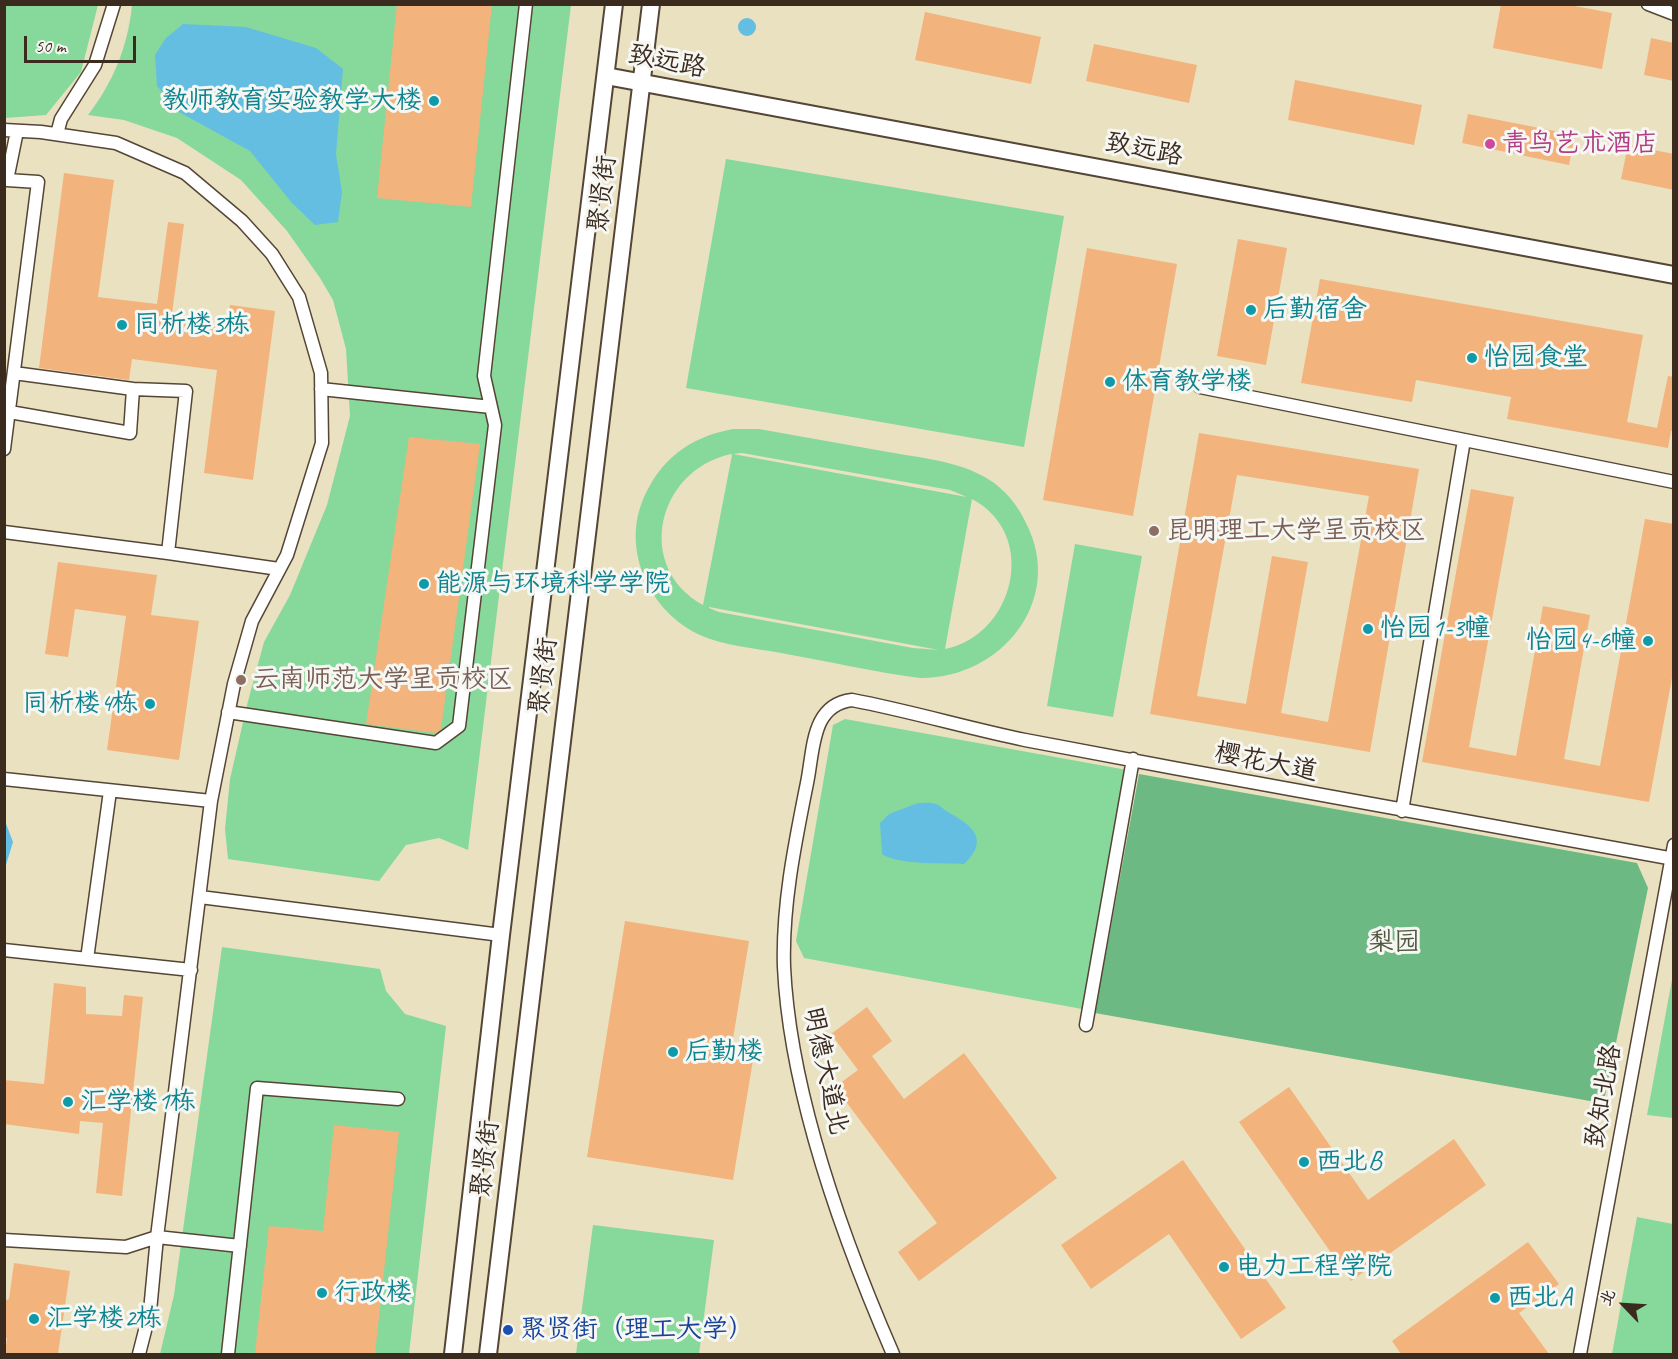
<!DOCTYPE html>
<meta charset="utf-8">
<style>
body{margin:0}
#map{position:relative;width:1678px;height:1359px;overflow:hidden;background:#eae1c0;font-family:Caveat,"LXGW WenKai TC",sans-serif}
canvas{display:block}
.frame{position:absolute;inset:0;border:6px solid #3b2a1e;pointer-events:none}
.north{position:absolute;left:1594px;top:1275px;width:60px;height:60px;-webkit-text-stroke:4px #f6f6f2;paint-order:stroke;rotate:295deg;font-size:16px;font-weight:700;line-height:24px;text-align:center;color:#3b2a1e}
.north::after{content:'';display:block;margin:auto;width:21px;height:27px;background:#3b2a1e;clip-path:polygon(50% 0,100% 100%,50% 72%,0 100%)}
.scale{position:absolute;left:24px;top:36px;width:112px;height:27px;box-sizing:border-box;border:3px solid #3b2a1e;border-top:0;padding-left:8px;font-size:18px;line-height:21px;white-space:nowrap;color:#3b2a1e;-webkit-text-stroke:4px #f6f6f2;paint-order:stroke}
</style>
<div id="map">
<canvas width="1678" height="1359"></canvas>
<div class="frame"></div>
<div class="north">北</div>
<div class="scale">50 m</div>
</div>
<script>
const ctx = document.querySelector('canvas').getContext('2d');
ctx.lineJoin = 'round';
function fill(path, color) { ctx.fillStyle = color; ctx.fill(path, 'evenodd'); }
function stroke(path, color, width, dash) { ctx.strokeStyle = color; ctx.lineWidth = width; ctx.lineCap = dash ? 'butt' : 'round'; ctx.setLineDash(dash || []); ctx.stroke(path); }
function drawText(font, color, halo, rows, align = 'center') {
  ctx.font = font + ' Caveat,"LXGW WenKai TC",sans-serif'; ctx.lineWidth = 6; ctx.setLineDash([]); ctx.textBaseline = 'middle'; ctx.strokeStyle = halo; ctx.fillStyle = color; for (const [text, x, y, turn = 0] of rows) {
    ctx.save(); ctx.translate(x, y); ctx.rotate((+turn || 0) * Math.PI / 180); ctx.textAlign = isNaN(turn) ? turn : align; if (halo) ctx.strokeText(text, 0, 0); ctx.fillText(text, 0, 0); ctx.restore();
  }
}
fill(new Path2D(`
 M5,4L98,5L81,72L46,115L5,118Z
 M132,5H571L468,850L439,838L406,845L379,881L228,859L225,829L230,779L247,705L264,642L290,595L327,505L350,416L346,349L333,300L320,278L287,231L241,180L177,138L124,120L88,115C113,83 128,46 132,5Z
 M726,159L1064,216L1024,447L686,388Z
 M733,429H759C802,437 845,444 888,452C922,458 959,461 988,479C1006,490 1018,506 1026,523C1066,601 1000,679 920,678C873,672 827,661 781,653C755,648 724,646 700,635C652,613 622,554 642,502C659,460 689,437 733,429ZM742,453L950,490L967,497L733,454ZM731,454L732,455L703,605C634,567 657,470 731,454ZM972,499C1039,534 1015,635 945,649ZM709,608V607L939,650L913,648L719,612Z
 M1075,544L1142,556L1113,717L1047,706Z
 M845,719L1127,770L1082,1009L804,958L796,941L833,725Z
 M222,947L380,969L386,991L405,1014L446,1026L409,1354H160L174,1295Z
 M1673,974V1118L1647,1115Z
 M1637,1217L1673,1224V1354H1612Z
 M593,1225L714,1240L699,1354H576Z`), '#86d99b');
fill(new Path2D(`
 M1139,774L1637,863L1648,888L1605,1096L1590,1101L1095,1013Z`), '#6cb983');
fill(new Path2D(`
 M738 27a9 9 0 1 1 18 0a9 9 0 1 1-18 0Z
 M183,24L246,27L316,48L343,69L336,154L342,192L338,222L315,225L292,203L250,151L179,112L157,86L155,55L166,38Z
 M918,803C923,803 931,802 936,804C940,805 944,810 948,812C971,825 991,839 964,864C942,863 898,865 882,854L880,823L889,814Z
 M5,821L13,842L5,868L4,821Z`), '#64bee1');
fill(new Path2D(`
 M397,4H492L471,207L377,198Z
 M1501,4H1564L1612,13L1602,69L1493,48Z
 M925,12L1041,37L1031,84L915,60Z
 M1651,38L1674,43V81L1644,75Z
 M1094,44L1197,65L1189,103L1086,81Z
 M1295,80L1422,105L1414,145L1288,120Z
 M1468,114L1575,135L1569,165L1462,143Z
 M1628,145L1674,154V190L1621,179Z
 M64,173L114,180L98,297L157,304L168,222L184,224L171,321L227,328L230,305L275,311L253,480L204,473L217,370L132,359L129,380L39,368Z
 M1238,239L1287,248L1266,365L1217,356Z
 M1087,248L1177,264L1133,516L1043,500Z
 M1320,279L1643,335L1627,422L1657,428L1668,376L1674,377V431H1671L1668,448L1507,419L1511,397L1416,380L1412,402L1301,383Z
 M1199,433L1419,469L1370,752L1150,714ZM1237,475L1369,496L1328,722L1281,713L1308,562L1272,556L1246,704L1197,696Z
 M409,437L480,444L441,729L436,733L366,724Z
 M1471,489L1514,497L1469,747L1516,756L1543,606L1590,615L1564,759L1600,766L1645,519L1674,524V667L1649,802L1422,762Z
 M58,562L157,575L151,615L199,621L179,760L107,750L126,616L75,609L68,657L45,654Z
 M625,921L749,941L731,1051L754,1054L733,1180L587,1157Z
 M54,983L86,987V1014L122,1016L124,995L143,997L122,1196L96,1193L103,1123L80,1121L79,1134L4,1124V1080L44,1084Z
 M867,1007L892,1041L872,1056L904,1099L964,1053L1057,1178L919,1281L898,1252L937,1223L835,1087L858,1070L831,1034Z
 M1289,1087L1368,1200L1454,1139L1486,1185L1351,1281L1239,1122Z
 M334,1125L399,1132L375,1354H255L269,1226L323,1231Z
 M1183,1160L1286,1308L1241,1339L1169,1234L1091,1289L1061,1245Z
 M1528,1242L1559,1284L1519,1313L1549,1354H1401L1392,1341Z
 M14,1263L70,1271L58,1354H5L7,1338H4V1301L9,1299Z`), '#f2b37d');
const street = new Path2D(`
 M1648,4L1674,14
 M4,130L41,132L116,143L185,173L242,221L272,254L299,297L321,373L322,443L287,555L252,621L234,684L211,801L157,1237L150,1311L139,1354
 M57,134L61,119L95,65L114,4
 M14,373L133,389
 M1200,387L1674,482
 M321,389L491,407
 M4,411L130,433L133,389L186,391L168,553L4,532
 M4,449L38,182L7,180L17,131
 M168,553L279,569
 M228,712L436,743L459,726L495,425L484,376L526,4
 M4,779L211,801
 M1402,811L1464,440
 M200,897L501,935
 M4,950L191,970
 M87,959L110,791
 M1086,1025L1133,759
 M4,1240L126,1247L157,1237L240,1246
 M228,1354L257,1088L398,1099
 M893,1354C843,1239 790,1094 784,967C782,906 795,843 807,783C814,749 811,705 852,700C910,711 967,728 1025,740C1241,781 1457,821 1674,859
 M1580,1354L1674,845`);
const secondary = new Path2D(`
 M606,76L1674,275
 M453,1354L501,935L614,4
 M488,1354L651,4`);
stroke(street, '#554536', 15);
stroke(secondary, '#554536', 20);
stroke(street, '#fff', 12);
stroke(secondary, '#fff', 16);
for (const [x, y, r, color] of [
 [434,101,6,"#0f9aa8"],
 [1490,144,6,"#d1479c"],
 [1251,310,6,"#0f9aa8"],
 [122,325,6,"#0f9aa8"],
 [1472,358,6,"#0f9aa8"],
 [1110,382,6,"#0f9aa8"],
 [1154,531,6,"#8d6e63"],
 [424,584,6,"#0f9aa8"],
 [1368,629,6,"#0f9aa8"],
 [1648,641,6,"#0f9aa8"],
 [241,680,6,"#8d6e63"],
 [150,704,6,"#0f9aa8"],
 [673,1052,6,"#0f9aa8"],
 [68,1102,6,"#0f9aa8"],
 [1304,1162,6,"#0f9aa8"],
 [1224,1267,6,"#0f9aa8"],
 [322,1293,6,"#0f9aa8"],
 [1495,1298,6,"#0f9aa8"],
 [34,1319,6,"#0f9aa8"],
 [508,1330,6,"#1a4fb4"]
]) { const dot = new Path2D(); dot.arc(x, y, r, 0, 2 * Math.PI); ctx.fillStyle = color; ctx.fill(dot); stroke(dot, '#f6f6f2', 2); }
drawText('26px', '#3b2a1e', '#f6f6f2', [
 ["致远路",667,62,11],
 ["致远路",1144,150,11],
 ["聚贤街",603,194,-83],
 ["聚贤街",544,676,-83],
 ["樱花大道",1266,763,11],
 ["明德大道北",825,1071,78],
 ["致知北路",1604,1096,-80],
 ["聚贤街",486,1159,-83]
]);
drawText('26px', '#0d838f', '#f6f6f2', [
 ["教师教育实验教学大楼",422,101,"right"],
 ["后勤宿舍",1263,310],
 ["同析楼3栋",134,325],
 ["怡园食堂",1484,358],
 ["体育教学楼",1122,382],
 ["能源与环境科学学院",436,584],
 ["怡园1-3幢",1380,629],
 ["怡园4-6幢",1636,641,"right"],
 ["同析楼4栋",138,704,"right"],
 ["后勤楼",685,1052],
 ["汇学楼1栋",80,1102],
 ["西北B",1316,1162],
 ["电力工程学院",1236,1267],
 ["行政楼",334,1293],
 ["西北A",1507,1298],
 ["汇学楼2栋",46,1319]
], 'left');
drawText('26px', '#b23c85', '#f6f6f2', [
 ["青鸟艺术酒店",1502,144]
], 'left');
drawText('26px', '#785e54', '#f6f6f2', [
 ["昆明理工大学呈贡校区",1166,531],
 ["云南师范大学呈贡校区",253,680]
], 'left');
drawText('26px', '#4e563d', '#f6f6f2', [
 ["梨园",1394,943]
]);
drawText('26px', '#164399', '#f6f6f2', [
 ["聚贤街（理工大学）",520,1330]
], 'left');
</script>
